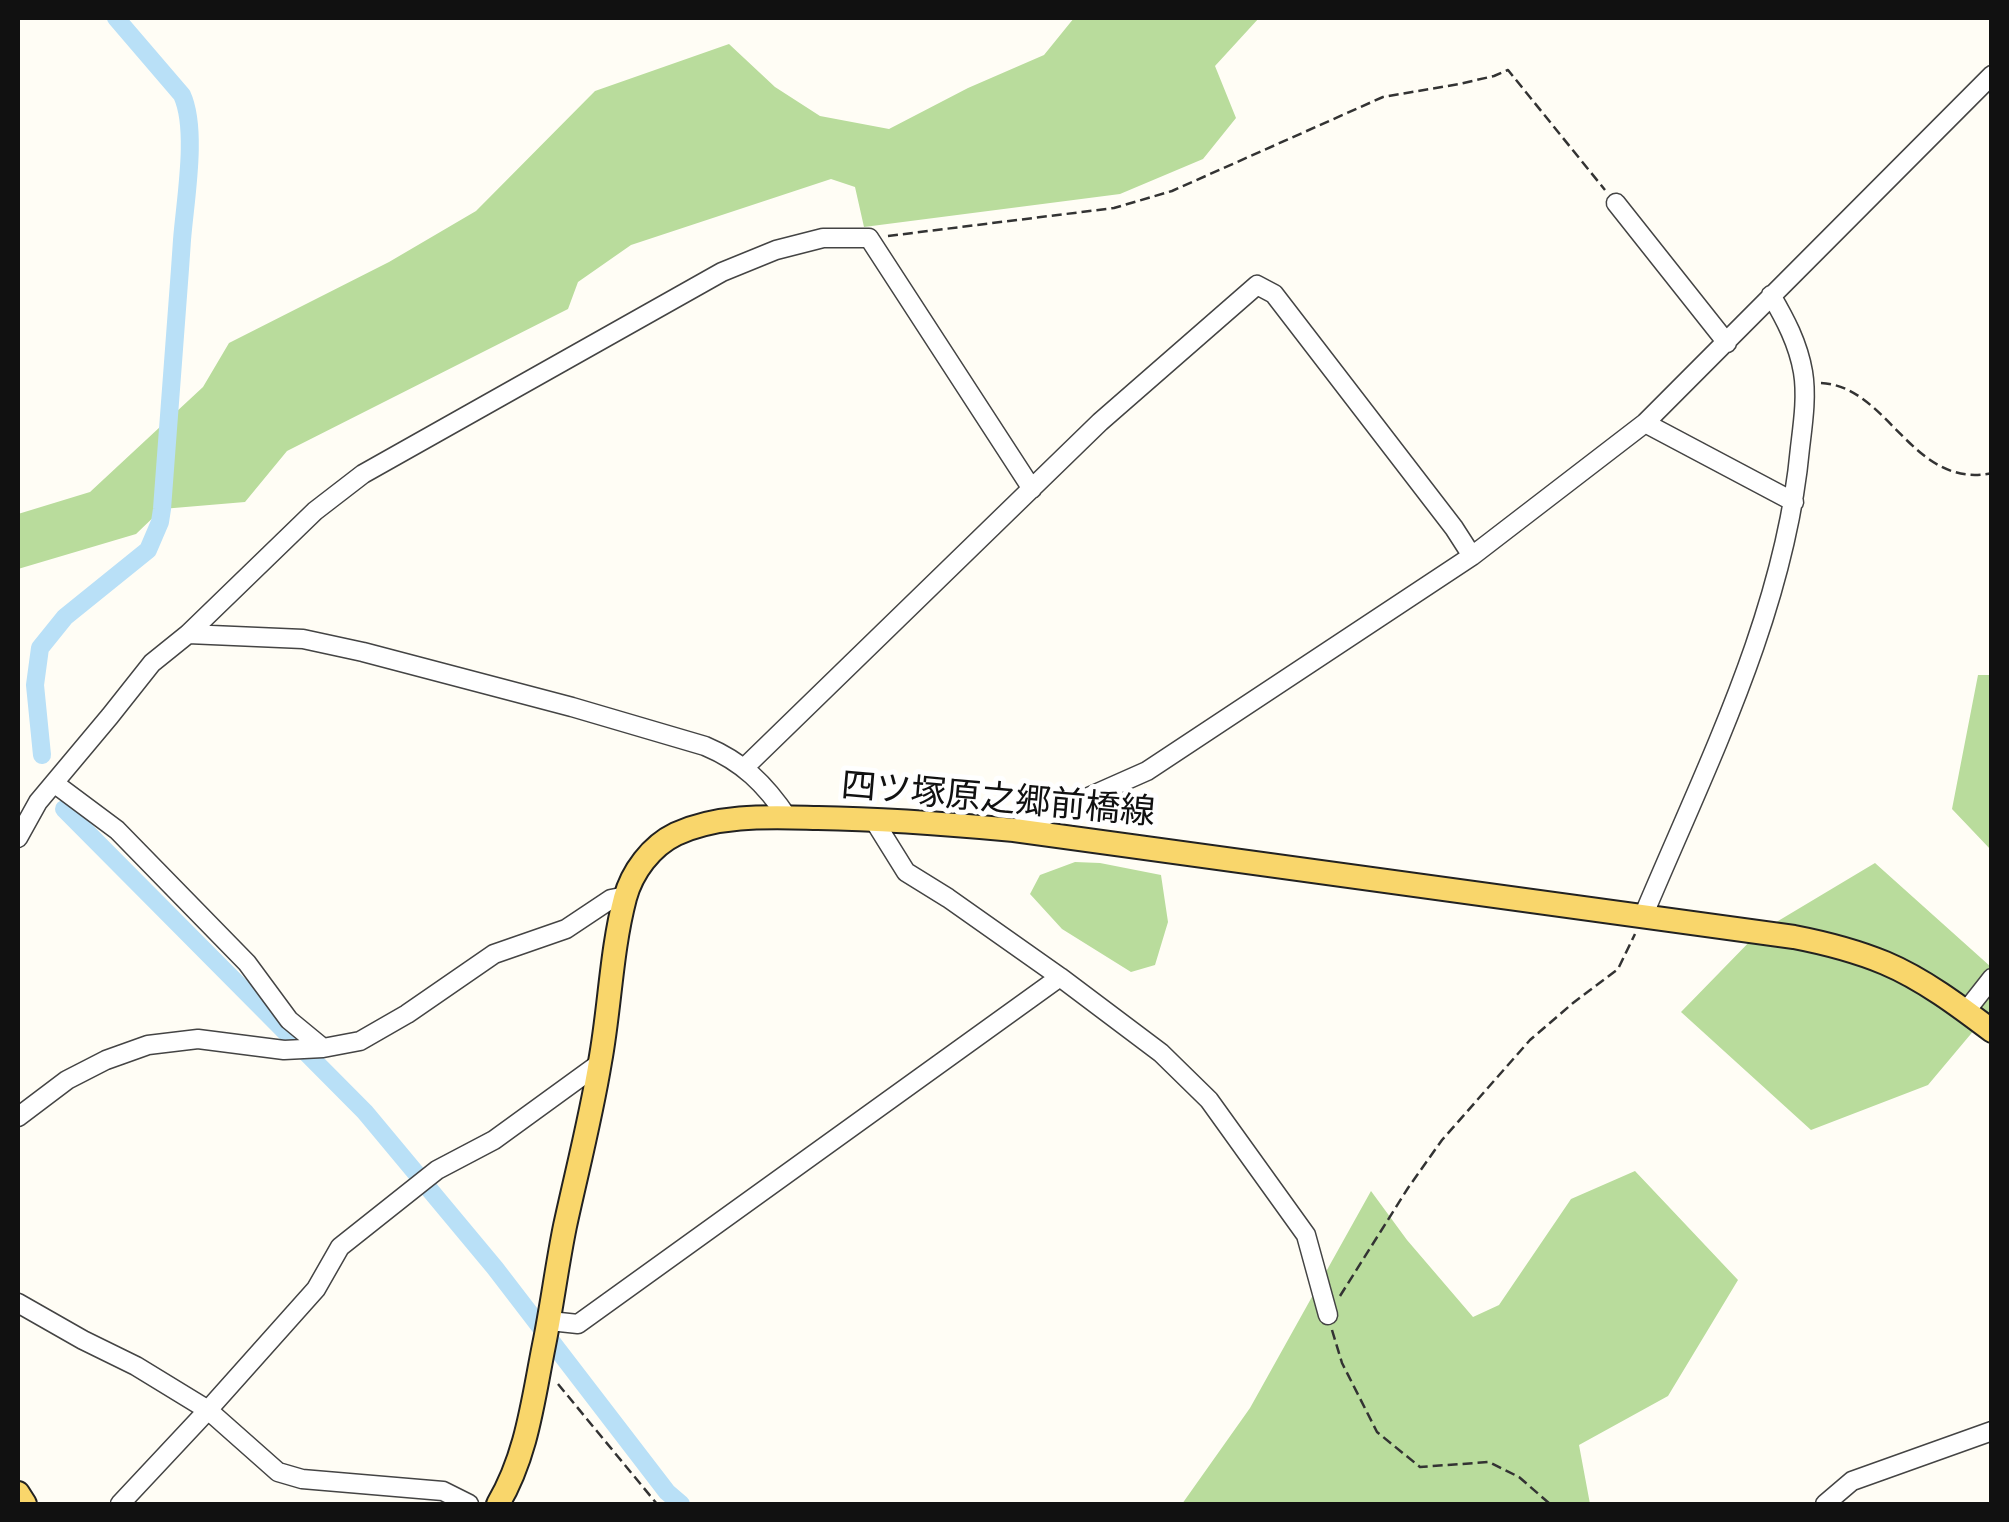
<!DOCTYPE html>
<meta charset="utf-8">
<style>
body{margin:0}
#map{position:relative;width:2009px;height:1522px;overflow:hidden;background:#fffdf5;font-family:"Zilla Slab",serif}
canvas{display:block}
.frame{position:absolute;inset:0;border:20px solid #111;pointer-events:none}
</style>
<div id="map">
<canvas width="2009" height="1522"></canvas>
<div class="frame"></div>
</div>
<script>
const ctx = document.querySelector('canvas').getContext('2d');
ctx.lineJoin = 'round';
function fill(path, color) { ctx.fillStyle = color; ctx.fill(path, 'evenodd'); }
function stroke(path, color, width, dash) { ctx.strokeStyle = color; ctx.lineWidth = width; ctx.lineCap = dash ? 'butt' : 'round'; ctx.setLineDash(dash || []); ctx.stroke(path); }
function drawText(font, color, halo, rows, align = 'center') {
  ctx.font = font + ' "Zilla Slab","Noto Sans JP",serif'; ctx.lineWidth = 10; ctx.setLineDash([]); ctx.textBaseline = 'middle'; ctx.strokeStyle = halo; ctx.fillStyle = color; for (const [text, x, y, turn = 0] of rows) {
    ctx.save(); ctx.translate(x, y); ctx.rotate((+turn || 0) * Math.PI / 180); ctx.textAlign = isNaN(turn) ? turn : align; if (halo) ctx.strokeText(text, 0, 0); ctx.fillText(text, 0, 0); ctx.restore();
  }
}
fill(new Path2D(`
 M1074,18H1259L1215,66L1236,118L1203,159L1120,194L864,227L855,187L831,179L631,245L578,282L568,309L287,451L245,502L162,509L136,534L18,569V514L90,492L203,387L229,343L389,262L476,211L595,91L729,44L775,87L820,116L889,129L968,88L1044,55Z
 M1978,675H1991V850L1952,809Z
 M1075,862L1100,863L1161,875L1168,922L1155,965L1131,972L1062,929L1030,894L1040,875Z
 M1875,863L1991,967V1010L1928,1085L1811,1130L1681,1012L1758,933Z
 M1635,1171L1738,1280L1668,1396L1579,1445L1590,1504H1182L1250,1408L1371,1191L1407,1240L1473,1317L1499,1305L1571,1199Z`), '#b9dc9c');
stroke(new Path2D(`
 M42,755L35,685L40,648L65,617L148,550L160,522L162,509C168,420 176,330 182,240C185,201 198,130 182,95L116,18
 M64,809L365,1112L495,1268L667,1492L681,1504`), '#b9e0f7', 18);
const minor = new Path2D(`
 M1616,203L1727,343
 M1645,423L1794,502
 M188,634L303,639L363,652L572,707L705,746C743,762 765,784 788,818
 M744,768L1100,422L1257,285L1274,294L1454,528L1472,556
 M54,783L117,830L247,963L289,1020L323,1048
 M873,819L906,872L948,898L1060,977L1161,1053L1209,1100L1306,1235L1328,1315
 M1014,830L1147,771L1472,556L1645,423L1992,75
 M18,838L38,802L110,716L152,663L188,634L315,511L363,474L722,272L776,250L823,238H869L1032,489
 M1644,914C1707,764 1785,612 1800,448C1803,423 1807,396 1803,372C1798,343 1785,319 1771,295
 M1966,1011L1992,978
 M18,1117L67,1080L106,1060L148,1045L198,1039L284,1050L323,1048L360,1041L407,1014L494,954L566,929L611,899L626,896
 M18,1303L83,1340L136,1366L208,1410L278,1472L302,1479L443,1491L469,1504
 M550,1321L578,1324L1060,977
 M120,1504L208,1410L316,1289L340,1247L437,1170L494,1140L600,1063
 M1825,1504L1852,1481L1992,1431`);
const major = new Path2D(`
 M18,1493L25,1504
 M498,1504C527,1455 533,1400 544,1345C552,1306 557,1265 565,1226C577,1171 591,1117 600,1062C610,1008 611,951 625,898C632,872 651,846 676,834C720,814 770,817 818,818C884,819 949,824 1014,830L1794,937C1825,943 1856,951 1885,963C1923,979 1959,1006 1992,1031`);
stroke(minor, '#444', 21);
stroke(major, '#222', 26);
stroke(new Path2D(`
 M888,236L1114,208L1172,191L1383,97L1459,84L1494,76L1508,70L1605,190
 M1821,383C1889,386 1912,490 1992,473
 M1340,1296L1408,1188L1442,1140L1530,1040L1573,1003L1618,969L1635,934
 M1332,1330L1342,1363L1377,1432L1420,1467L1489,1462L1519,1477L1550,1504
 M558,1384L657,1504`), '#333', 2.5, [10, 5]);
stroke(minor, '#fff', 18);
stroke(major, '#f9d66b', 22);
drawText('35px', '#111', '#fff', [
 ["四ツ塚原之郷前橋線",998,800,5]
]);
</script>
